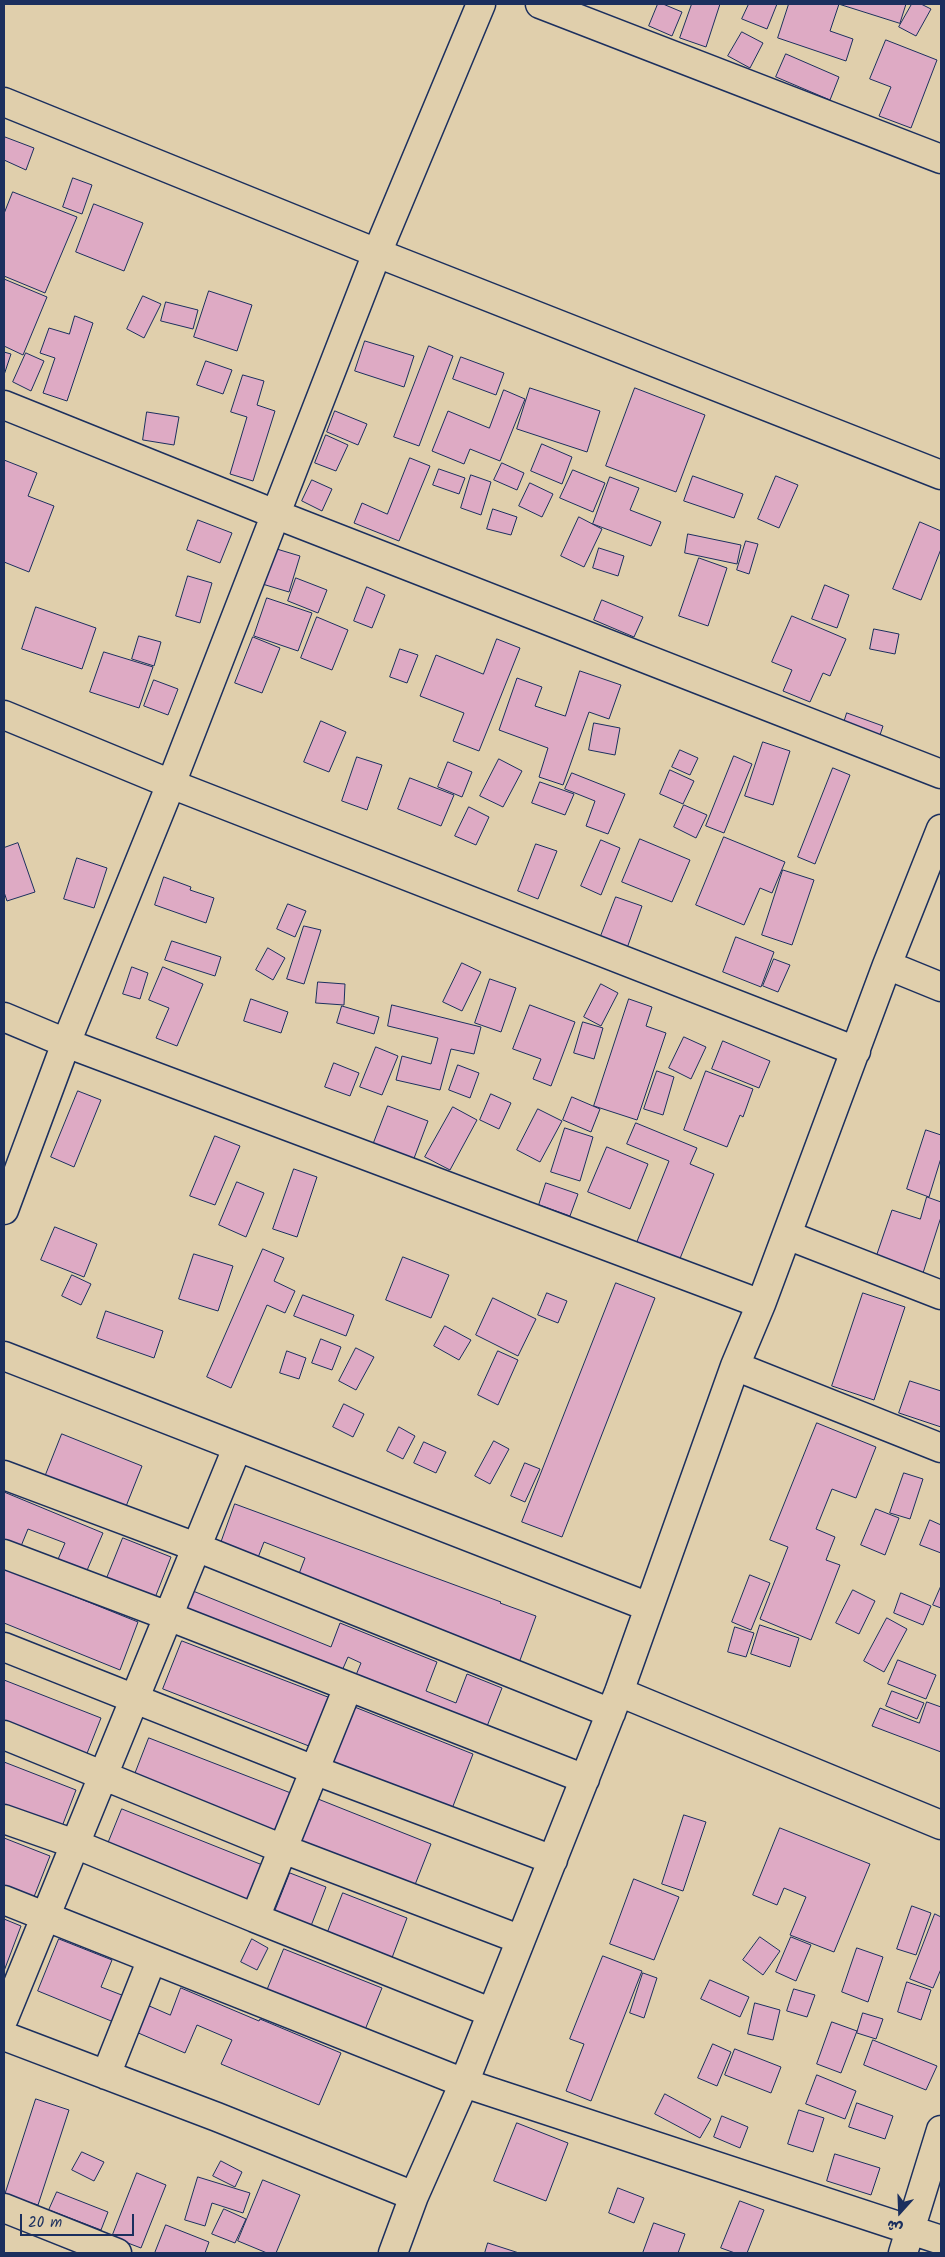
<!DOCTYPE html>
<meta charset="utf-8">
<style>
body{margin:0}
#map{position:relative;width:945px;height:2257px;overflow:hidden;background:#e0cfac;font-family:Kalam,"Playpen Sans Arabic",sans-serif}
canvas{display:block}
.frame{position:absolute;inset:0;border:5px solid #1b2f5e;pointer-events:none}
.north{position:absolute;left:875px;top:2187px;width:50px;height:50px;-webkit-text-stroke:4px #e0cfac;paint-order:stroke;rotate:200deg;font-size:14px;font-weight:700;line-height:20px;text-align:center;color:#1b2f5e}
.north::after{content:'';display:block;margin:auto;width:18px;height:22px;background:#1b2f5e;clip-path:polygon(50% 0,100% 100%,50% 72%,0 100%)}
.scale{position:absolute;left:20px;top:2214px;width:114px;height:22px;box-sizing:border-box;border:2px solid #1b2f5e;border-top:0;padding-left:6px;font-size:15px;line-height:18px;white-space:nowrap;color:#1b2f5e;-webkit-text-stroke:4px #e0cfac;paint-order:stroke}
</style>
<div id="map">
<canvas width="945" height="2257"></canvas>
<div class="frame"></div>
<div class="north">ش</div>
<div class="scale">20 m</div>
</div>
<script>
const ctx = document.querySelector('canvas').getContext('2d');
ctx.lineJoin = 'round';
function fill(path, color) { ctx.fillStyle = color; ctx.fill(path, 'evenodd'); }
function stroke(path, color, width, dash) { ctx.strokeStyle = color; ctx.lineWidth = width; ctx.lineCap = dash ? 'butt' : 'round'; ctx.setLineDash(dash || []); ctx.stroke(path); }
const building = new Path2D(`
 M658,4H663L682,12L672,36L649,26Z
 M692,4H720L706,47L680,38Z
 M749,4H777L767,29L742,19Z
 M789,4H839L830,31L853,39L846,61L778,38Z
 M839,4H906L900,23Z
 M912,4H921L931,9L916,36L899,27Z
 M742,32L763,43L750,68L728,56Z
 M886,40L937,60L911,128L879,116L891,87L870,79Z
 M786,54L839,77L830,100L776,77Z
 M5,137L34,148L26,170L4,160Z
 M73,178L92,185L82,214L63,207Z
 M13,192L77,217L45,293L4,276V214Z
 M94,204L143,223L124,271L76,252Z
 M4,279L47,297L23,355L4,346Z
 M209,291L252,305L237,351L194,337Z
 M143,296L161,304L144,338L127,329Z
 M166,302L198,310L193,329L161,321Z
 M75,316L93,323L67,401L43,393L55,358L40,353L49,328L69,334Z
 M365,341L414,356L404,387L355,371Z
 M429,346L453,356L419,446L394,437Z
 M4,352L11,354L4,375Z
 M26,353L44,361L31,391L13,382Z
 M461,357L504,373L496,395L453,379Z
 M206,361L232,370L223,394L197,385Z
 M243,375L264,381L257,405L275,411L253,481L230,474L247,417L231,412Z
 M530,388L600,411L587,452L517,429Z
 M635,388L705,415L676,492L606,466Z
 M504,390L525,399L500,461L470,449L464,464L432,451L448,411L489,428Z
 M335,411L367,424L358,445L327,432Z
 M147,412L179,417L174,445L143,440Z
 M326,435L348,445L336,471L315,463Z
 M542,444L572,457L562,484L531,471Z
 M410,458L430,466L399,541L354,523L362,503L387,514Z
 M4,460L37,473L28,496L54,506L29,572L4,562Z
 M502,463L524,473L517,490L494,480Z
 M439,469L465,478L459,494L433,485Z
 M573,470L605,483L593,512L560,498Z
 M471,475L491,482L481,515L461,508Z
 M693,476L743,494L734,518L684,501Z
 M776,476L798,485L779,528L758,519Z
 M610,477L639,488L630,510L661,522L651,546L593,524Z
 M312,480L332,489L322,511L302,501Z
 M530,483L553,494L542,517L519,506Z
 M493,509L517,517L511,535L487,529Z
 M579,517L602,529L584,567L561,556Z
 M198,520L232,533L220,563L187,550Z
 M920,522L941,531V549L921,600L893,589Z
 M688,534L741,545L737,564L685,553Z
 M746,541L758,544L749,574L737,570Z
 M270,547L300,556L289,592L259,583Z
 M599,548L624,556L618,576L593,568Z
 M699,558L727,568L708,626L679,616Z
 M188,576L212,583L200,623L176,616Z
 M296,578L327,590L318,613L288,601Z
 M825,585L849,595L837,628L812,619Z
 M367,587L385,595L372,628L354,621Z
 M267,598L312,613L298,651L254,636Z
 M602,600L643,617L634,637L594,620Z
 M36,607L96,628L82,669L22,649Z
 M792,616L846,639L830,676L823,673L810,702L783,691L792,670L772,662Z
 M317,617L348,630L332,670L301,658Z
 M874,629L899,634L895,654L870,649Z
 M139,636L161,642L154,666L132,659Z
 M253,637L280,648L262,693L235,683Z
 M497,639L520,648L479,751L453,741L464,713L420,696L436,655L483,674Z
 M400,649L418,655L407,683L390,677Z
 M104,652L153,667L139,708L90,692Z
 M580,671L621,685L609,719L589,712L563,785L539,777L548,748L499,730L517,678L542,687L535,706L565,716Z
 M154,680L178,689L168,715L144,706Z
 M847,713L883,726L878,741L842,729Z
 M321,721L346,732L329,772L304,762Z
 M594,723L620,728L615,755L589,750Z
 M763,742L790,751L773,805L745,796Z
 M680,750L698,758L690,775L672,767Z
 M734,756L752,764L724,833L706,826Z
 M357,757L382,765L367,810L342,801Z
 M499,759L522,771L503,807L480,796Z
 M448,762L472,772L462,797L438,787Z
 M833,768L850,775L815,864L798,857Z
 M670,770L694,781L683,804L660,794Z
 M572,773L625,794L608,834L586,826L595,801L565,789Z
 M410,778L454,795L441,826L398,809Z
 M540,782L574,794L565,815L532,803Z
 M684,805L707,815L696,838L674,827Z
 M469,807L489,817L476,845L455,836Z
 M724,837L785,862L772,893L760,888L744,925L696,905Z
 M640,839L690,860L672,902L622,882Z
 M601,840L620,848L601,895L581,886Z
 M18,843L35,892L7,901L4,892V848Z
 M536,844L557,851L538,899L518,891Z
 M77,858L107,868L94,908L64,899Z
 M783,870L814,880L792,945L762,935Z
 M164,877L191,887L190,890L214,898L206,923L155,905Z
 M616,897L642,906L626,951L599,941Z
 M288,904L306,911L295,937L277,929Z
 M304,926L321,930L304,984L287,979Z
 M736,937L774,952L761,987L723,972Z
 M172,941L221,957L215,976L165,960Z
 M268,948L285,958L273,980L256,970Z
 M774,959L790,965L778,992L763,986Z
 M462,963L481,972L462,1011L443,1002Z
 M132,967L148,973L140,999L123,994Z
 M163,967L203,984L177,1046L156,1038L169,1008L149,1000Z
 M490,979L516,988L501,1032L475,1023Z
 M318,982L345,984L344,1005L316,1003Z
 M601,984L618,993L601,1026L584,1017Z
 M251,999L288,1012L281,1033L244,1021Z
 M629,999L652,1007L646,1026L666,1033L637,1120L594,1106Z
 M392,1005L481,1027L474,1054L451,1049L440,1090L396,1080L402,1056L431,1064L438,1038L388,1026Z
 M530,1005L575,1022L551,1086L533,1079L541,1059L513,1049Z
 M342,1006L379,1017L374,1034L337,1023Z
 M583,1022L603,1028L594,1059L574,1053Z
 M684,1037L706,1047L691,1079L669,1068Z
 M723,1041L770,1061L759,1088L712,1069Z
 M376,1047L398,1056L382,1095L360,1087Z
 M334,1063L359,1073L350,1096L325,1087Z
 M458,1065L479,1073L470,1098L449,1090Z
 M657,1071L674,1077L663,1115L644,1109Z
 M706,1071L753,1089L743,1117L740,1115L727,1147L684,1130Z
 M78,1091L101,1100L74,1167L51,1157Z
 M491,1094L511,1103L499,1129L480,1120Z
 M572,1097L600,1109L591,1132L563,1120Z
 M388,1106L428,1121L413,1161L373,1145Z
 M453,1107L477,1120L450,1170L425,1157Z
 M538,1109L562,1121L540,1162L517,1150Z
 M636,1123L697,1148L690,1164L714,1174L679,1261L636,1244L669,1161L627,1144Z
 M565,1128L593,1137L580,1181L551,1172Z
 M926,1130L941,1135V1158L929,1197L907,1189Z
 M215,1136L240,1146L215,1205L190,1196Z
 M607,1147L648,1164L630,1209L588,1192Z
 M294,1169L317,1177L297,1237L273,1229Z
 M237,1182L264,1193L246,1237L219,1225Z
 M546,1183L578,1194L570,1216L539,1205Z
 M927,1197L941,1202V1217L923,1273L876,1257L892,1210L920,1219Z
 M55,1227L97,1244L84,1277L41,1260Z
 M263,1249L284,1258L274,1281L295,1291L285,1313L267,1305L231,1388L207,1377Z
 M194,1254L233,1266L218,1311L179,1299Z
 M403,1257L449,1275L431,1318L386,1300Z
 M72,1275L91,1284L81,1305L62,1296Z
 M616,1283L655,1298L562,1537L522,1522Z
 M547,1293L567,1301L558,1323L538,1315Z
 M863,1293L905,1307L874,1400L832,1386Z
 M303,1295L354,1315L346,1336L294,1316Z
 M493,1298L536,1319L518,1356L476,1335Z
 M106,1311L163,1331L154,1358L97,1338Z
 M445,1326L471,1340L459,1360L434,1346Z
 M321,1339L341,1347L332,1370L312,1363Z
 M356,1348L374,1357L356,1390L339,1381Z
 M287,1351L306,1358L299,1379L280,1373Z
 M498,1351L518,1360L498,1405L478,1395Z
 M910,1381L941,1391V1427L899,1413Z
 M344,1404L364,1414L353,1437L333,1427Z
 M817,1423L876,1447L856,1498L832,1489L816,1529L835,1537L826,1560L840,1565L811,1640L760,1619L788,1547L770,1540Z
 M399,1427L415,1436L403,1459L387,1451Z
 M62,1434L142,1466L123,1514L43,1482Z
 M494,1441L509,1449L490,1484L475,1476Z
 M424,1442L446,1452L436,1473L414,1463Z
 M525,1463L540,1469L525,1502L511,1496Z
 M904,1473L923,1479L910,1519L890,1513Z
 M4,1492L103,1533L82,1582L53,1571L65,1543L28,1529L17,1556L4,1551Z
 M235,1504L501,1602L500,1603L536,1616L515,1674L294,1587L305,1558L264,1542L254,1568L217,1554Z
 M876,1509L899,1518L885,1555L861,1545Z
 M930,1520L941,1525V1553L920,1545Z
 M123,1538L171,1557L151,1608L103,1588Z
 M4,1568L138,1622L120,1670L4,1623Z
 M750,1575L770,1583L751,1630L732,1622Z
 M941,1586V1608L933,1605Z
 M853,1590L875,1601L859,1634L836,1623Z
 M193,1591L331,1647L340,1623L437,1662L426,1691L456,1703L467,1674L502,1688L482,1739L351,1687L361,1663L348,1657L338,1680L182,1617Z
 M901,1593L931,1606L923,1625L894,1613Z
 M887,1618L907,1629L884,1672L864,1661Z
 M760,1625L799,1638L790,1667L751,1654Z
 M735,1627L754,1633L746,1657L728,1652Z
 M182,1641L333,1699L314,1748L163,1689Z
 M898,1660L936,1675L926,1699L888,1684Z
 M4,1680L101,1718L82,1766L4,1736Z
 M892,1691L924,1703L917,1719L886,1706Z
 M927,1702L941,1707V1752L872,1726L880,1708L919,1723Z
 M352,1706L473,1754L450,1814L328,1766Z
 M149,1738L296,1795L277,1844L130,1787Z
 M4,1762L76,1790L58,1837L4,1816Z
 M318,1799L431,1844L409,1900L296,1855Z
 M122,1809L270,1868L252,1915L103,1856Z
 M684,1815L706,1822L683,1891L662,1884Z
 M780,1828L870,1864L834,1952L790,1935L806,1897L784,1888L777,1905L753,1895Z
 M4,1838L50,1856L30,1907L4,1897Z
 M290,1873L326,1887L304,1944L268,1929Z
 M634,1879L679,1897L654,1960L610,1944Z
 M343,1893L407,1918L387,1971L322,1947Z
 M912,1906L931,1913L916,1955L897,1949Z
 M935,1914L941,1917V1969L933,1988L910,1979Z
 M4,1919L21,1926L4,1971Z
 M760,1937L780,1951L763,1975L743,1960Z
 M791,1937L811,1945L796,1981L776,1972Z
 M59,1939L112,1960L101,1987L132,1999L121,2025L38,1991Z
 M252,1939L268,1948L257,1970L241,1962Z
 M857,1948L883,1957L868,2002L842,1992Z
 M284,1949L382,1988L360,2042L262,2003Z
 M603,1956L642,1971L591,2101L566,2091L584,2044L570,2039Z
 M643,1973L657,1978L644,2018L630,2013Z
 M710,1980L749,1997L740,2017L701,1999Z
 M907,1982L931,1990L921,2020L898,2012Z
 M181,1988L259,2021L260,2019L341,2053L319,2105L221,2064L232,2040L197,2025L185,2053L136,2032L147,2005L170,2015Z
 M794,1989L815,1995L807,2017L787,2011Z
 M755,2003L780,2010L773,2040L748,2034Z
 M863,2013L883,2019L876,2039L857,2033Z
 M832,2022L857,2031L841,2073L817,2064Z
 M873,2040L937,2066L926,2090L864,2065Z
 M713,2044L731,2052L717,2086L698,2078Z
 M735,2049L781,2067L771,2093L725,2075Z
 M817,2075L856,2091L845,2119L806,2104Z
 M665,2094L711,2119L700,2138L655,2114Z
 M36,2099L69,2110L38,2205L5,2195Z
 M857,2103L893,2116L885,2139L849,2127Z
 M799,2110L824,2118L813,2152L788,2144Z
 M722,2116L748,2127L740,2148L714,2137Z
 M517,2123L568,2143L546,2201L494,2181Z
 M82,2152L104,2162L94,2181L72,2170Z
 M835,2154L880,2168L871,2195L827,2181Z
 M221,2161L242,2172L235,2187L213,2176Z
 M137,2173L166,2185L141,2248L112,2237Z
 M198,2177L250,2193L243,2213L212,2203L205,2226L185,2220Z
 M263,2180L300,2195L276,2253H267L238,2241Z
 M618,2188L644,2198L634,2223L609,2213Z
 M57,2192L108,2212L101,2230L49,2210Z
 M740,2201L764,2210L747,2253H735L721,2248Z
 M224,2209L246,2219L235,2243L212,2234Z
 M654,2223L685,2234L678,2253H643Z
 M166,2225L209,2242L205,2253H155Z
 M488,2243L519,2253H485Z`);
fill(building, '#deaac4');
stroke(building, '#1b2f5e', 1);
const minor = new Path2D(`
 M540,4L941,159
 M4,102L377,253L941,475
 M4,405L275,514L941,774
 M4,715L171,784L856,1051
 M887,965L941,987
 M4,1017L66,1043L761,1304
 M4,1210L66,1043L171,784L377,253L481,4
 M787,1235L941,1295
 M4,1356L649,1607
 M735,1366L941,1448
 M4,1475L196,1547L611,1713
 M4,1554L168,1616L585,1779
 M4,1647L314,1770L553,1860
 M348,1687L255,1918L490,2012
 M619,1692L941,1825
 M4,1735L283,1849L519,1939
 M4,1819L75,1844L255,1918
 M4,1900L464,2083L941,2240
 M4,2018L237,1448
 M4,2036L217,2117L414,2196
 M106,2075L152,1959
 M4,2208L117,2253
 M393,2253L414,2196L464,2083L619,1692L735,1366L761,1304L887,965L941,829
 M903,2253L941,2130`);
stroke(minor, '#1b2f5e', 31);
stroke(minor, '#e0cfac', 28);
</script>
